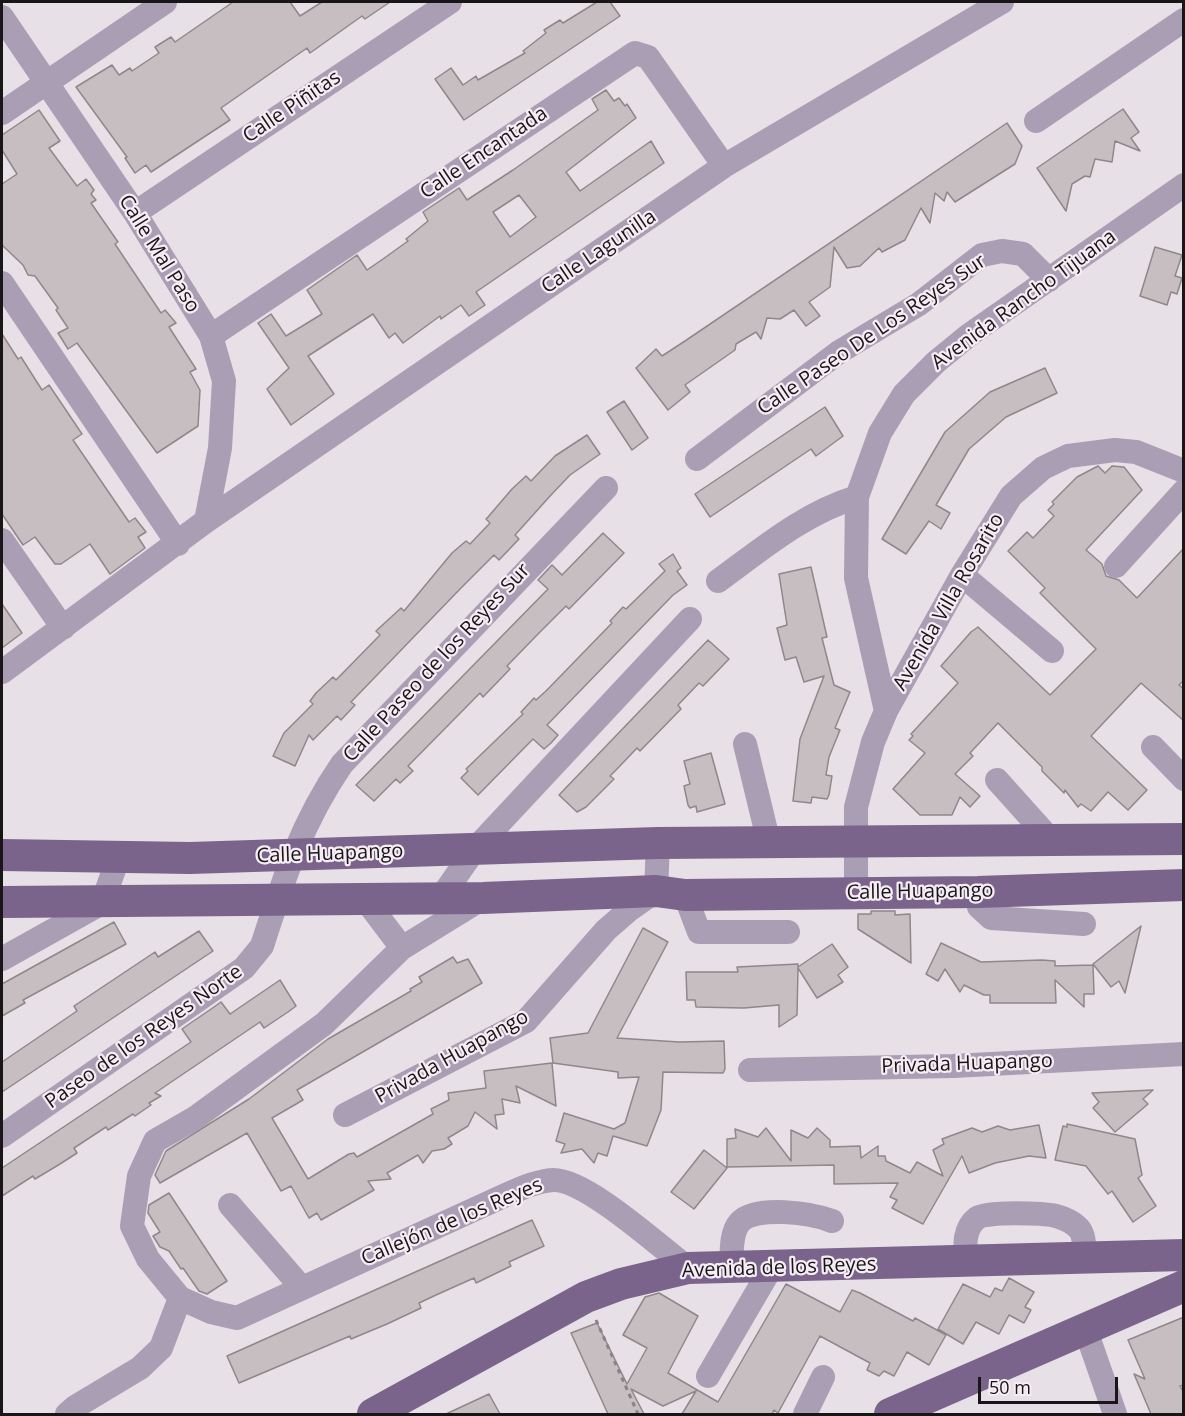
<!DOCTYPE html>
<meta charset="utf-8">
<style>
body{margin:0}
#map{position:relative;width:1185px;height:1416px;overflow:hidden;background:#e7e0e6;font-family:"Open Sans",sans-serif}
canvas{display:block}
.frame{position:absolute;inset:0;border:3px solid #191618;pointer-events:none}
.scale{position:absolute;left:978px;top:1377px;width:140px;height:27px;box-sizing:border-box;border:3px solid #191618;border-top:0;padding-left:8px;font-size:18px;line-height:21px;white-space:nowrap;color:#191618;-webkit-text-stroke:4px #f5edf3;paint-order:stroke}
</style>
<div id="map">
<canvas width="1185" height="1416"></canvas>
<div class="frame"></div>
<div class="scale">50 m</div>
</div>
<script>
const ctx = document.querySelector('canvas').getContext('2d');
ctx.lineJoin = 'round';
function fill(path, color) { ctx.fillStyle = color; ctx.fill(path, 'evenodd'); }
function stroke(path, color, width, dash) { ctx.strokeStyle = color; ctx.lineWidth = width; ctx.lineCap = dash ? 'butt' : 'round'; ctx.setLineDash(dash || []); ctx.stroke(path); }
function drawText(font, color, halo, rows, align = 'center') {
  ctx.font = font + ' "Open Sans",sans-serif'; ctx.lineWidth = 4.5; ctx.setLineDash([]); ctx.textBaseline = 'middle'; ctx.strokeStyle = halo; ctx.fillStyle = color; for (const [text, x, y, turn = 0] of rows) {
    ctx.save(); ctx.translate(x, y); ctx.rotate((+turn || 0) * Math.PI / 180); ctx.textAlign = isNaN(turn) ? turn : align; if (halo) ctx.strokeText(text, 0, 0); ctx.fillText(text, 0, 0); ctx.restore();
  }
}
const building = new Path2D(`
 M233,2H290L300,16L322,2H390L365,19L362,16L310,53L307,48L221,108L230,120L207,135L151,172L146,165L135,173L125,158L127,157L76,87L112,65L119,75L130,68L132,71L159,53L155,47L171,37L175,42Z
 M597,2H610L620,16L464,120L435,79L451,68L463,85L476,76L478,80L525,53L523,51L546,33L544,30L560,20L563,23Z
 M606,90L614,101L619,98L625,106L627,104L636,118L566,172L580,191L651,141L664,163L476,292L485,305L469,316L461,305L441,319L440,316L403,343L395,333L389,338L373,314L308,356L334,394L291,425L267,389L289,368L258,323L271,314L286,336L322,314L307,290L357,255L367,270L383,259L408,241L406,239L428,221L423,212L459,188L467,200L513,170L598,110L592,99ZM519,195L536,217L510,237L493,212Z
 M1123,109L1139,132L1131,138L1140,151L1115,141L1112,162L1095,159L1090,177L1085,176L1072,184L1066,211L1037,168Z
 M39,110L60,141L49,148L77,186L86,179L94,190L91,194L96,200L91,203L118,242L115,244L161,313L165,310L176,323L169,327L196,369L190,372L200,390L198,426L157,453L77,343L68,349L58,333L68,328L56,310L58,308L35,276L28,275L23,265L2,245V184L17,174L2,150V135Z
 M1007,123L1022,146L1015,164L955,202L947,192L944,201L935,193L930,223L921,208L905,240L882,252L879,248L860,266L847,268L834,247L830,287L809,302L820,316L806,326L794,310L780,319L767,318L761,339L756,332L736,344L735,350L685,385L690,392L668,410L636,368L656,349L662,356L685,341Z
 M1155,247L1182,255L1175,276L1182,278L1177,294L1171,292L1167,305L1140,296Z
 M2,334L18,359L21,357L42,390L49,385L82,434L73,440L129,522L135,518L146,532L138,537L145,548L110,574L90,544L61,564H55L35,537L23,545L2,514Z
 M1045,368L1057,393L1006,417L969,449L936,505L950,513L941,529L929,521L906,554L882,539L945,432L990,392Z
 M624,401L648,438L632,450L607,412Z
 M825,407L843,436L816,456L811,449L710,517L695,494Z
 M587,435L600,454L570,475L551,495L515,535L519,539L499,560L494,555L460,589L351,702L355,705L341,720L337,716L313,740L309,735L295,766L273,756L284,733L313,704L310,701L316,693L333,677L336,680L380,635L376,631L401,608L404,611L452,553L466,541L470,544L490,523L486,519L488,517L512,489L526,476L531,481L555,456Z
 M1098,466L1105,473L1112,466L1124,467L1142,490L1086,550L1102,564L1106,576L1119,580L1137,598L1184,548V680L1179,685L1184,689V721L1141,683L1091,736L1147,790L1128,810L1108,792L1091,811L1081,804L1078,807L1065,790L1064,793L1042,771V767L998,723L970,753L973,756L955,774L980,796L970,807L960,797L952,815H920L893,789L925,753L909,740L913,736L911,734L958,683L941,666L971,632L978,627L1050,695L1096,649L1040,593L1045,588L1008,551L1027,532L1033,538L1054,516L1048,510L1054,504L1052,502L1077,477Z
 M603,533L624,553L569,609L566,606L538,634L507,666L510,669L483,697L480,693L408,766L413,771L400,783L396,779L374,801L356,785L548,589L538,580L552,565L562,575Z
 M673,554L681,568L677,571L687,585L673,595L547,725L558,735L551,743L544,749L533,739L478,795L461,778L468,771L466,769L523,714L521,712L534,698L536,700L546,691L612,623L610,621L623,607L626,609L665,571L659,564Z
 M811,567L827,637L822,638L834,685L850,692L835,728L840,730L829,757L826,775L832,776L829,795L827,799L812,797L811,803L793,801L800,739L824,676L804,682L796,657L785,660L777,628L787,625L779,574Z
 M2,604L22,633L2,648Z
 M708,640L729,659L703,686L699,683L678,705L681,709L640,751L637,748L617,769L610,776L614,779L586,807L577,812L559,795Z
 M711,753L725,804L697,812L696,806L690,808L688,805L684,786L690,784L684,761Z
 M871,911H895V915L910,914L911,963L858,929V914H871Z
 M114,922L126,944L23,1000L25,1003L2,1016V984Z
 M1141,926L1125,993L1119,981L1111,987L1093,964Z
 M643,928L668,942L617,1038L679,1042L724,1041L725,1069L723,1073L663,1072L661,1110L647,1146L613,1136L607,1156L598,1153L594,1163L582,1149L561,1153L565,1144L556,1141L564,1113L614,1129L625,1123L639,1077L618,1078V1072L553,1063L550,1038L588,1033Z
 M199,931L213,951L2,1092V1062L77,1011L74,1006L155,952L158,957Z
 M941,943L981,962L1042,960L1055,961V966L1093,965L1094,994H1084V1007L1055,980L1056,1003H990V995H984L964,985L960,992L945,969L938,981L926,974Z
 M832,944L848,967L838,975L843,982L817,998L798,968L797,1015L779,1027V1005L744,1008L696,1007L695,1000H687L686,972H738L737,967L798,964V967Z
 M453,957L457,963L468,959L482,983L297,1090L303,1100L272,1118L308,1179L349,1154L354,1153L357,1157L433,1114L431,1109L449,1100L448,1093L486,1088L484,1071L552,1063L556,1106L516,1086L520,1103L502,1099L504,1114L495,1115L497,1129L475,1112L468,1126L448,1138L452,1144L444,1149L432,1151L423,1163L418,1155L387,1173L391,1179L368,1181L374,1190L321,1220L317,1213L309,1218L291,1186L281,1191L247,1133L160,1183L155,1175L166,1151L249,1099L328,1039L411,991L410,989L422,982L419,977Z
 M280,980L296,1006L288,1012L264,1028L260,1022L155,1093L161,1096L149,1103L151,1105L135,1116L133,1114L108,1130L106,1127L74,1148L77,1153L60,1164L35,1179L33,1176L2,1196V1168L191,1042L182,1029L214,1007L221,1002L230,1014Z
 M1153,1090L1143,1099L1148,1104L1115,1132L1093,1108L1099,1102L1092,1093Z
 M1067,1124L1135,1139L1142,1175L1138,1178L1156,1206L1133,1222L1112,1191L1108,1194L1086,1166L1055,1160L1063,1126L1067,1127Z
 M1039,1125L1046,1158L1029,1156L995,1163L969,1173L962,1156L923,1224L892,1208L897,1200L890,1197L898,1183L834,1184V1165L727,1167V1139L736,1138L735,1129L758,1137L766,1128L791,1161V1130L808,1138L817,1128L830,1140V1147L860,1146L861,1158L878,1146V1156H885L886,1161L910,1173L917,1162L943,1176L933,1150L944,1144L942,1139L972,1128L982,1132L998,1126L1010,1130Z
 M704,1150L727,1168L694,1209L671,1192Z
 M169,1193L227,1281L207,1294L199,1291L183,1268L181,1269L169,1251L160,1247L153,1236L160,1232L148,1213L149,1205Z
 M532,1220L544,1246L509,1262L511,1266L476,1283L474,1278L436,1295L419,1303L421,1308L387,1324L351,1339L350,1336L239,1383L227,1356Z
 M1009,1278L1034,1292L1025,1307L1031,1310L1024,1323L1009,1315L999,1334L976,1322L963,1344L938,1329L963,1284L990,1297L995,1288L1002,1291Z
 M786,1284L840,1312L852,1290L860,1293L913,1321L915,1318L946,1335L929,1365L907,1352L894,1376L884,1371L879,1376L867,1370L870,1363L820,1336L778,1413L774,1410L772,1414H682L696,1391L663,1406L631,1389L644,1414H608L571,1333L597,1323L627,1384L647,1348L623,1335L645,1297L659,1293L698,1316L668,1373L718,1402Z
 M1184,1317V1385L1180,1386L1184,1393V1414H1151L1134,1374L1145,1379L1128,1340Z
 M489,1394L500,1414H446Z`);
fill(building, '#c7bec1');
stroke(building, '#90878a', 1.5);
stroke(new Path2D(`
 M596,1320L638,1414`), '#888387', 3, [4.5, 4.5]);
stroke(new Path2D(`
 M2,17L135,213L211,336L224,381L220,448L206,521
 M2,113L165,2
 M1036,121L1184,20
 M135,213L450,2
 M2,283L178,544
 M211,336L635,53L648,57L724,166
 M697,459L839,352L919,304L982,255L1002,251L1023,254L1049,280
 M2,540L63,628
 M1116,566L1184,491
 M962,575L1052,651
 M718,581C762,549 804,513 857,497
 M2,672L206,521L724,166L1002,2
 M886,711L856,578L857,497L880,433L904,394L936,362L969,335L1184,185
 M745,744L769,843
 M1153,747L1184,779
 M997,780L1050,839
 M978,892L979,907L991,918L1084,924
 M856,894V807L873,742L886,711L962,575L1011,496L1043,468L1068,456L1115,450L1136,452L1184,471
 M685,895L699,932H788
 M483,898L402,948L324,1024L195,1118L155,1141L139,1176L132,1226L148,1259L180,1298L211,1312L237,1318L508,1194C522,1188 537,1181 553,1180C586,1179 660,1247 688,1268
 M365,899L402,948
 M440,899L475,849L690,619
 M2,959L102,903L119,856
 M750,1070L953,1066L1184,1054
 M345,1115L526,1021L606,930L629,910L656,891L658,843
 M2,1136L244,968L262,946C283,880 302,822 342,764L606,488
 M230,1205L302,1288
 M966,1262C965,1247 963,1229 977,1218C987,1211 1043,1213 1056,1216C1064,1218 1075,1223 1080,1230C1085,1237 1084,1250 1085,1258
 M731,1268C732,1254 730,1233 740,1222C756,1205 812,1213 832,1221
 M1085,1328L1115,1414
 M708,1376L771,1268
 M67,1414L75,1407L140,1368L161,1348L180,1298
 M805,1414L823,1377`), '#aa9eb4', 24);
stroke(new Path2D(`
 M2,855L190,858L658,843L1184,839
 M2,902L483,898L656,891L685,895L978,892L1184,885
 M373,1414L586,1297L621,1284L688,1268L1184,1255
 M890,1414L1184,1286`), '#7a648b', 32);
drawText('20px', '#191618', '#f5edf3', [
 ["Calle Piñitas",292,107,-34],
 ["Calle Encantada",484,153,-34],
 ["Calle Lagunilla",599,252,-34],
 ["Calle Mal Paso",159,254,58],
 ["Avenida Rancho Tijuana",1024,300,-36],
 ["Calle Paseo De Los Reyes Sur",872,335,-34],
 ["Avenida Villa Rosarito",949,602,-60],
 ["Calle Paseo de los Reyes Sur",437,663,-47],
 ["Calle Huapango",330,854,-2],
 ["Calle Huapango",920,892,-1],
 ["Paseo de los Reyes Norte",144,1037,-35],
 ["Privada Huapango",452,1057,-29],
 ["Privada Huapango",967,1064,-2],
 ["Callejón de los Reyes",452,1222,-23],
 ["Avenida de los Reyes",779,1268,-2]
]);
</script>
